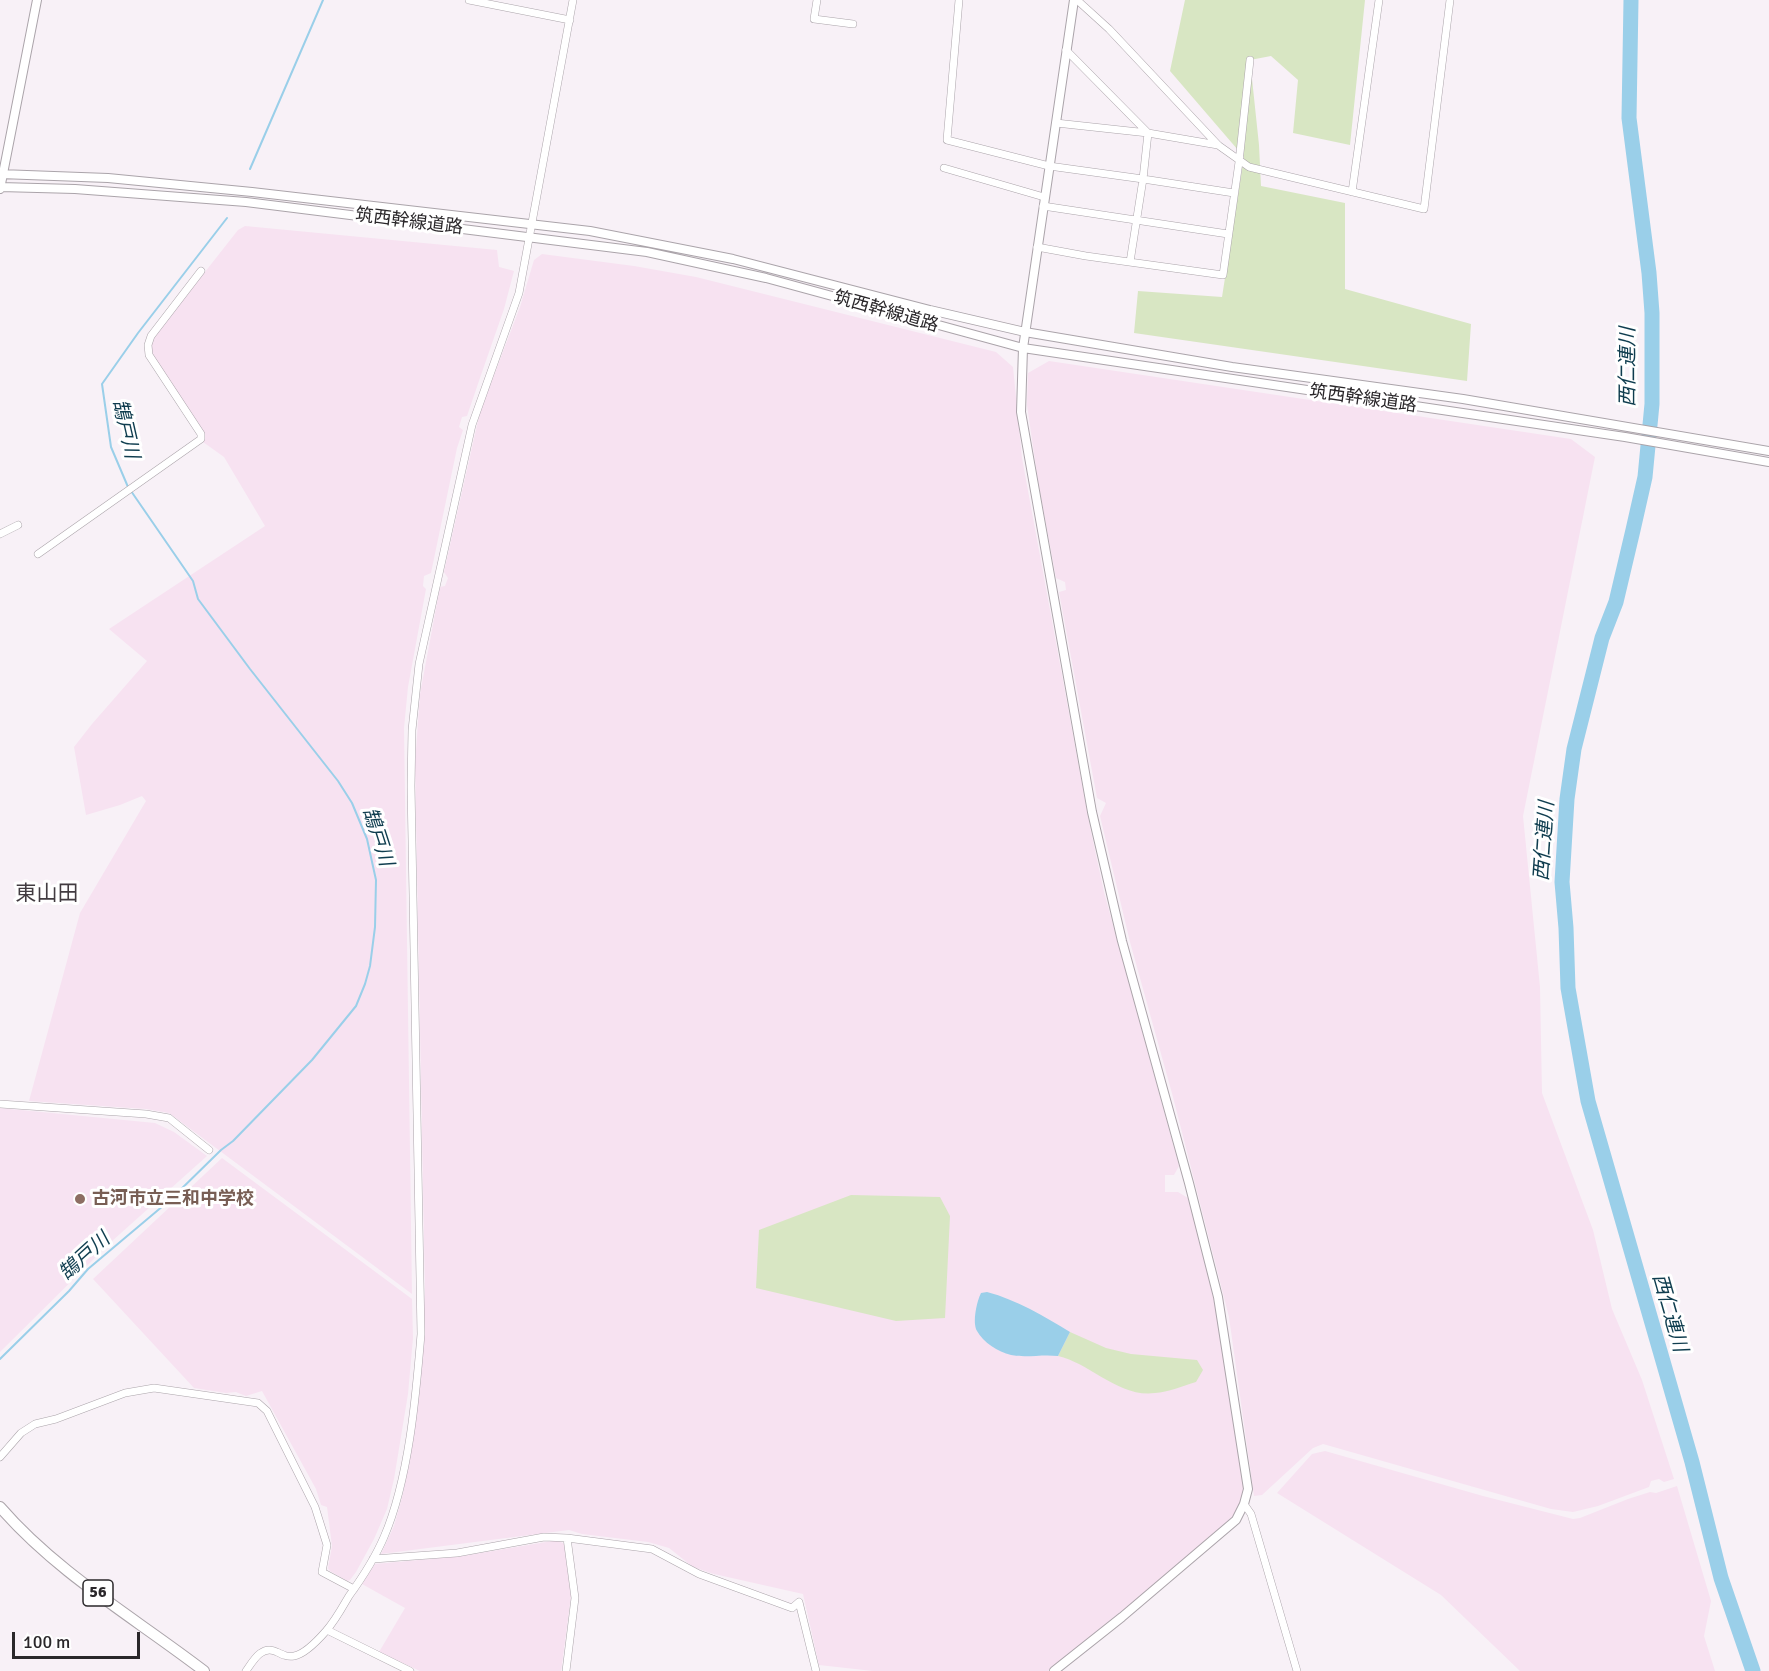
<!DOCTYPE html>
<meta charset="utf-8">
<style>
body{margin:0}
#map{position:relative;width:1769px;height:1671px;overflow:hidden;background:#f8f1f7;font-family:Signika,sans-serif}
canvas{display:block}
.scale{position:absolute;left:12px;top:1632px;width:128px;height:27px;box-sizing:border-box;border:3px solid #2a272a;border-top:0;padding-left:8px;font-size:18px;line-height:21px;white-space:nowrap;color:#2a272a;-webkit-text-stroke:4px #fff;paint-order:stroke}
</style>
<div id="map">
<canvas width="1769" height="1671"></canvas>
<div class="scale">100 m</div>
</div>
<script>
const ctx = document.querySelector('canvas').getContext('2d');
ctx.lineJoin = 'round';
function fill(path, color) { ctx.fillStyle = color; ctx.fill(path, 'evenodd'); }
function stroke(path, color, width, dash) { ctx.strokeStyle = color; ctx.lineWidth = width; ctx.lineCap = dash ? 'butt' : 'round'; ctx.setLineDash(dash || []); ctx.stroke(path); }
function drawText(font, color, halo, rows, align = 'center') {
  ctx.font = font + ' Signika,"Noto Sans JP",sans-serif'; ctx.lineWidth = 6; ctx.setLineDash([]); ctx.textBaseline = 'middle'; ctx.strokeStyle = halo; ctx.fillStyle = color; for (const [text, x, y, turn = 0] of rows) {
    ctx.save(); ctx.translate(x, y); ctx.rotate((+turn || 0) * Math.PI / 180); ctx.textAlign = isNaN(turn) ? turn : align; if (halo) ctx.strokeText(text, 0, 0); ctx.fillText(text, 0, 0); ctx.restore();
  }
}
fill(new Path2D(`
 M245,226L497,250L499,267L514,271L504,309L481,375L467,416L462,417L459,427L463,430L457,448L431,573L424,576L423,586L426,589L408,687L404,728L412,1294L169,1113L146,1109L29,1101L80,913L146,801L142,796L120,805L86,815L74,747L92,724L147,661L109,629L265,526L224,457L203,442L204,433L152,356L150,349L153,338L238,230Z
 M542,254L634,266L696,277L996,352L1013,367L1022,458L1090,827L1104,892L1179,1166L1174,1175H1165V1192H1178L1188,1198L1202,1250L1216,1310L1244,1483L1242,1499L1238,1510L1225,1527L1048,1671H873L819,1665L803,1594L714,1574L693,1567L669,1548L648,1542L582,1534L569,1530L381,1554L394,1526L403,1494L420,1384L425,1292L415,765L420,694L440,587L445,586L448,578L444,572L480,412L520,307L534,260Z
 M1049,361L1571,439L1595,457L1523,816L1540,987L1542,1093L1593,1230L1612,1309L1642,1380L1674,1479L1664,1482L1659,1479L1651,1481L1649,1487L1598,1506L1573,1512L1551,1509L1323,1444L1313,1448L1262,1495L1254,1496L1229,1317L1173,1097L1130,942L1100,816L1106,803L1097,798L1059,592L1066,590L1065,582L1056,578L1038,481L1027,405L1028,373Z
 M222,1158L412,1299L413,1338L408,1394L394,1479L387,1509L374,1539L356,1572L350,1580L347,1581L330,1571L328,1568L332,1546L327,1507L321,1505L316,1489L262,1391L246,1396L236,1392L226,1393L194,1388L93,1279Z
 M1325,1451L1483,1496L1573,1519L1580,1518L1628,1499L1650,1492L1656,1493L1677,1486L1711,1601L1704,1636L1715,1671H1520L1441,1595L1277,1493L1312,1454Z
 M558,1540L564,1544L571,1596L561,1671H420L379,1652L405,1608L362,1584L375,1564L463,1556Z`), '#f7e2f1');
fill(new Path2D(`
 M0,1108L155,1123L174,1132L207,1156L111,1242L0,1352Z`), '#f7e3f2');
fill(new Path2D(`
 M1185,0H1365L1350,145L1293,133L1298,80L1271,56L1250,60L1259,145L1261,186L1345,203V289L1471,324L1467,381L1134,333L1138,291L1222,297L1244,157L1170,71Z
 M851,1195L940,1197L950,1216L945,1318L896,1321L756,1288L759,1230Z
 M1070,1332L1106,1348L1131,1354L1197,1360L1203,1370L1196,1382C1183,1386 1168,1392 1155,1393C1119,1398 1090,1363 1058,1356Z`), '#d8e6c3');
fill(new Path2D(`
 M987,1292C1017,1300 1044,1316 1070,1332L1058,1356C1042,1354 1026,1358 1011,1355C998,1352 983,1342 977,1331C972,1322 977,1301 981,1293Z`), '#9acfe9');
stroke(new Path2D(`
 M250,169L323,0
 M128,487L111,447L102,384L138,333L227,218
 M0,1359L69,1291L88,1269L170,1200L221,1150L233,1141L312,1060L356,1006L365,984L370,966L375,927L376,880L367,839L352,803L338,781L250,669L198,599L193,581L131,491`), '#9acfe9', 2);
stroke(new Path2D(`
 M1631,0L1629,118L1649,273L1652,313V404L1645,477L1633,530L1616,602L1602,638L1574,749L1567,799L1562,882L1566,928L1568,988L1588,1101L1692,1462L1721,1578L1753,1671`), '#9acfe9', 15);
const minor = new Path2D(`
 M469,0L570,20
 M817,0L814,19L853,24
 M959,0L947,140L1049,166L1143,179L1234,193
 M1077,0L1109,29L1218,145L1249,167L1424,209L1450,0
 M1066,50L1148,133L1143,179L1130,262
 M1056,123L1148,133L1218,145
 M944,168L1044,197
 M1352,192L1379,0
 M1043,206L1228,234
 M1037,247L1086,256L1223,275L1239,162L1250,60
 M0,534L18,525
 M38,554L201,439V434L149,355L148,345L151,336L201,271
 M0,1104L146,1114L169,1118L209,1150
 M0,1457L21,1433L35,1424L56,1419L125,1393L154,1388L258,1403L267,1411L315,1507L327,1545L322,1572L354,1589
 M1244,1504L1251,1514L1297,1671
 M373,1559L457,1553L544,1537L567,1538L652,1549L699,1574L792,1608L799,1602L816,1671
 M327,1630L410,1671
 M246,1671C253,1661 262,1644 277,1652C283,1655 287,1657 294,1656C305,1654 319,1639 326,1631C335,1621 342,1608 349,1596C362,1578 375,1558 384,1537C409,1479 416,1396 421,1334L411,786L412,730L419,664L472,425L519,293L573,0
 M566,1671L575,1598L567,1538`);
const tertiary = new Path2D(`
 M0,174L108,178L252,192L590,231L733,259L930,310L1025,332L1232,367L1463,399L1769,451
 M0,187L75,189L246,202L647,252L766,278L1023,348L1625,437L1769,462
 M0,189L37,0
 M1054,1671L1122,1617L1236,1520L1244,1504L1248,1489L1218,1297L1189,1183L1122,941L1092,812L1021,412L1023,348L1074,0`);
const primary = new Path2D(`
 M0,1507C57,1573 135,1618 204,1671`);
stroke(minor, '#aba4aa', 8);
stroke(tertiary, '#aba4aa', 10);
stroke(primary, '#aba4aa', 12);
stroke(minor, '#fff', 7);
stroke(tertiary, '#fff', 8);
stroke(primary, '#fff', 10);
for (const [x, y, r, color] of [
 [80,1199,6,"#8d6e63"]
]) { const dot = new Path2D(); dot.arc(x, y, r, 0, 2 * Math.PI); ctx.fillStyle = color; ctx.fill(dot); stroke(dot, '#fff', 2); }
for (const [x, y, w] of [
 [98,1593,30]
]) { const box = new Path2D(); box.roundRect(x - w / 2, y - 13, w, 26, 4.5); ctx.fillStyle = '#fff'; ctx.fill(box); stroke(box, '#2a272a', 1.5); }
drawText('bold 16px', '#2a272a', null, [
 ["56",98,1593]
]);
drawText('18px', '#2a272a', '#fff', [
 ["筑西幹線道路",409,222,7],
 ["筑西幹線道路",886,312,16],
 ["筑西幹線道路",1363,399,8]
]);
drawText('bold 18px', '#785e54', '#fff', [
 ["古河市立三和中学校",92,1199]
], 'left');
drawText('italic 20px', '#0f3d4f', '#fff', [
 ["西仁連川",1629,367,-90],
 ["鵠戸川",125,429,77],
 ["鵠戸川",377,837,72],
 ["西仁連川",1545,841,-86],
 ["鵠戸川",85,1257,-42],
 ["西仁連川",1669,1313,74]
]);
drawText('21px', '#423c41', '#fff', [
 ["東山田",47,894]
]);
</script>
